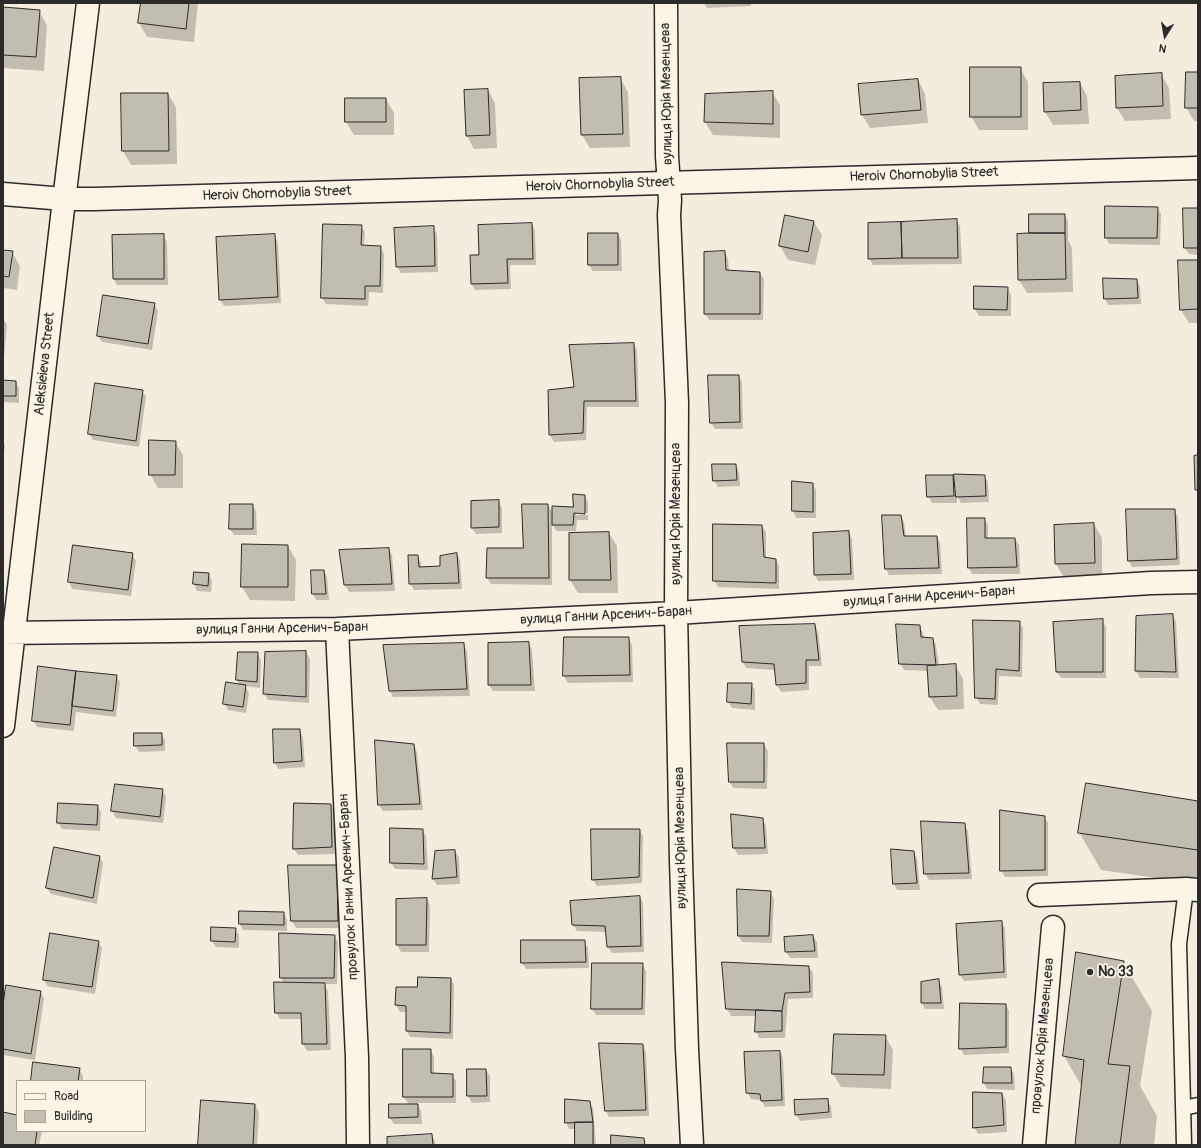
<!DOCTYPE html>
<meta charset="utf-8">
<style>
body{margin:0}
#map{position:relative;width:1201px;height:1148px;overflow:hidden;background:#f4edde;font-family:Pangolin,sans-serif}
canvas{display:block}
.frame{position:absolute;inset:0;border:4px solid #2b2b2b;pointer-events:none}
.legend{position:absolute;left:16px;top:1080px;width:130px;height:52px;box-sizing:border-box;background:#fcf5e5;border:1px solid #a8a49b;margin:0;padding:5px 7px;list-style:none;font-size:12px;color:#2b2b2b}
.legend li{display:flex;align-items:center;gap:8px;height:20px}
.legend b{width:20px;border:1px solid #a8a49b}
.north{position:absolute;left:1145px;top:16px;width:40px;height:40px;-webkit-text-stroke:3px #fcf5e5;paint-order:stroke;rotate:191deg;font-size:11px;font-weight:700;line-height:16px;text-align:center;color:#2b2b2b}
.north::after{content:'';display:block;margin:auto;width:14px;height:18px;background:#2b2b2b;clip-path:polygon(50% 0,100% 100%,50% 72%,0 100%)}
</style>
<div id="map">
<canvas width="1201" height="1148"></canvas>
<div class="frame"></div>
<ul class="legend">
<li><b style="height:5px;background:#fcf5e5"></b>Road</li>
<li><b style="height:11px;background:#c2bdb1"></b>Building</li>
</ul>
<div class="north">N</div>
</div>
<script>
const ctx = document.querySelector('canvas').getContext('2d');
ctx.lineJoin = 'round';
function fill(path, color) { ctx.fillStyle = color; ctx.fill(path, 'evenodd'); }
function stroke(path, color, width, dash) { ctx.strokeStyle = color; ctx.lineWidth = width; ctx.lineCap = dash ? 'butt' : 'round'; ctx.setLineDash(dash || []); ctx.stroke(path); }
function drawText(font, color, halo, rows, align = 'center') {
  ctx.font = font + ' Pangolin,sans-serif'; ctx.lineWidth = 3.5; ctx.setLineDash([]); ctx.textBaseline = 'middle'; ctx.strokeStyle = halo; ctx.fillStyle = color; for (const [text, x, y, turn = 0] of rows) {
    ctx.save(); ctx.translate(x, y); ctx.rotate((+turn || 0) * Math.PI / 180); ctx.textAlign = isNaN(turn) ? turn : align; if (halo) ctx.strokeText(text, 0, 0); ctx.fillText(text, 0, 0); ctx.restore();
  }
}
fill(new Path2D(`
 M142,3H198L194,42L147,37L139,23Z
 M704,3H751V6L707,8Z
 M3,8L39,11L47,25L44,71L3,68Z
 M1020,68L1028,82V130H979L971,116Z
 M1198,73V121H1194L1186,107Z
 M1161,74L1169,88L1171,119L1125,121L1117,108Z
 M620,78L628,92L630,147L590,148L582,135Z
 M918,80L925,94L928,123L870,128L862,115Z
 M1080,83L1087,96L1089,124L1053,125L1045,112Z
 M488,90L495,103L497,148L474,149L467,136Z
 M772,92L780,105V138L713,135L705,122Z
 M122,94H168L176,107L177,164L131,165L123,151Z
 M386,99L394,113V135H354L346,122Z
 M1157,208L1161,214L1160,245L1109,244L1106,237Z
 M1198,209V255L1189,254L1185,248Z
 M1065,215L1068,221V240L1072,248L1073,292L1027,293L1019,280L1031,235Z
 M956,220L960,226L962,264L873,265L869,258Z
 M814,222L822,235L815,265L788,260L780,246Z
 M532,224L535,231L536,265H510L511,289L475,290L472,284Z
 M361,226L365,232L364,246L380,247L384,254L383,293L369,292L368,306L326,304L322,298Z
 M433,227L437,234L438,272L401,273L397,266Z
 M618,234L621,240L622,271H593L589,265Z
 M163,235L167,242L168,285H117L114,279Z
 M274,235L278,242L281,303L224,306L220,300L217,238Z
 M3,251L12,252L20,266L17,290L3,288Z
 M724,252L728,258L729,271L760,273L764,279L763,320H709L705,314Z
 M1198,261V323H1189L1181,310Z
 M1136,280L1140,286L1141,304L1108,305L1105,298Z
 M975,287L1007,288L1011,295V316H979L975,309Z
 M154,304L158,311L152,350L102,342L98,336Z
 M3,318L7,325L3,368Z
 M633,344L637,350L639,407H587L586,440L554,442L550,435L549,391L575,388Z
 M739,376L742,382L743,429H715L711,423Z
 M3,381L16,382L19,389V403L3,402Z
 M142,391L146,397L139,447L93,440L89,434Z
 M3,442L5,445L3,461Z
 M175,442L183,455V488H158L150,474Z
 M736,465L739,472L740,486L718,487L714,480Z
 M952,476L956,482L984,476L988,482L989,502L961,503L957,496V503H932L928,496Z
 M813,484L816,490V518H796L793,511Z
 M585,496L588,502V513H576V515H588V520H577L576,531H556L552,523V585L491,584L487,578L524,549L548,505L553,514L573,508Z
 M498,501L502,508V533L476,534L472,528Z
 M252,505L256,511L257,535H234L230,529Z
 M1174,510L1178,517L1180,565L1132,567L1129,561Z
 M901,516L904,522L906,537H937L940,543L942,574L889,575L886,569Z
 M984,519L988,525V539H1015L1019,545L1020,574H972L969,568Z
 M1094,524L1102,538V576L1064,578L1056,564V526Z
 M762,526L766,532V558L776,560L779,566V589L718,587L714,580Z
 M849,532L852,539L854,580L818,581L815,575Z
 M609,533L617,546L618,593H578L570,580Z
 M73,546L132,554L136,561L131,596L72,589L69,582Z
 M288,546L296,560L295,601L250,600L242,587Z
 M389,549L392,555L395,591L349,592L345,585L340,551Z
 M457,554L460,560L462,589L414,590L410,583L417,556L421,563V568L441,567Z
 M324,571L327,577L329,600H316L313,594Z
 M195,573L209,574L212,581L211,592L197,591L194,584Z
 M1172,615L1176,621L1179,678H1140L1136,671L1137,617Z
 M1102,620L1106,627V678H1061L1057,672Z
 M1019,622L1023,628L1022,677L999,676L998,705L980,704L976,697Z
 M815,625L818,632L822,666H809V690L781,692L777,685L775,670L746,668L743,662Z
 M919,626L923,633L924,638L933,639L936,645L939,666L955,665L963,679L964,709L938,710L930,697L928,671L904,670L900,663Z
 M565,638H628L632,645L633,682L568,683L564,676Z
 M529,643L532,650L535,691H493L489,685Z
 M463,644L467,651L470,696L393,697L390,691Z
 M306,652L310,659L309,703L268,700L264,693Z
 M257,653L261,660L260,688L245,686L249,693L246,713L228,710L224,703L240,686L237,680Z
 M116,676L120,682L116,717L76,712L74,731L37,727L33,720Z
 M751,684L755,690V710L732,708L728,702Z
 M299,730L303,737L305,767L278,769L275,762Z
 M161,734L165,740V751L139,752L135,745Z
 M764,744L768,751L767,789L733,788L730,782Z
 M413,745L417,752L423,810L383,811L379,805Z
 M162,790L166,797L163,823L116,818L112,811Z
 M1198,802V884L1101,870L1079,832Z
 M331,805L335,812L336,854L298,855L294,849Z
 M97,806L101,812L100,831L62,829L58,822Z
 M732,815L762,819L766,825L768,854L738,855L734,848Z
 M1044,816L1048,823V876L1005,877L1001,870Z
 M964,824L968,831L972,879L929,880L925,873Z
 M422,830L426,836L428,870L395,869L391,863Z
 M592,830H639L643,836L642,883L597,886L593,880Z
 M455,851L459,858L460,884L437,885L433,879Z
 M913,852L917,858L920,890H897L894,884Z
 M99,856L103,863L97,904L51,894L47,888Z
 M289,866H337L340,873L341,928H296L292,921Z
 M770,892L774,899L772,943L742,942L739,936Z
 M640,897L643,903L644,952L612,953L608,947L606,932L577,931L573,925Z
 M427,899L430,906L429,952H401L397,945V900Z
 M284,913L287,920V931L243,930L240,924Z
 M1001,922L1005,928L1007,978L964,981L960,975Z
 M235,929L239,935V948L216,947L212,941Z
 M280,934L334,936L338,942L337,984H324L328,991L331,1050L307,1051L303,1044L302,1019H280L276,1012L284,983L281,978Z
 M813,936L817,942L818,958H790L786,952Z
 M584,941L588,948L589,968L526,969L522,963Z
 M98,942L102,948L95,994L47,986L44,980Z
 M1123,962L1152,1011L1140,1086L1157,1116L1154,1145H1076L1082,1087L1064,1056Z
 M642,964L646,971L645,1015H596L592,1009Z
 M809,967L813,973V998L788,999L785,1038H759L756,1031V1016H731L727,1009Z
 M451,979L454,985L453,1039L410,1037L407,1031V1012H400L396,1005L397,988H418Z
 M938,981L942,987L944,1009H925L922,1003Z
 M40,992L44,998L35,1060L3,1055V1013Z
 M1006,1005L1009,1011V1053L964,1055L960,1048Z
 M885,1036L893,1050L891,1089L841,1087L833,1074Z
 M642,1045L646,1052L649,1116L609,1117L606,1111Z
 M430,1050L434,1057V1074L452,1075L456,1081V1103H417L421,1111L422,1124H394L390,1118V1105H409L404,1097Z
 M780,1052L783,1058L785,1106L765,1107L761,1100L751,1099L747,1092Z
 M1010,1068L1014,1074L1015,1090L987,1089L984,1083Z
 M79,1069L83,1076V1081H32Z
 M468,1070H486L490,1076V1102L472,1103L468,1096Z
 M1002,1094L1006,1100L1007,1132L978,1134L974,1127Z
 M827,1100L831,1107L832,1118L800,1121L796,1114Z
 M589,1102L593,1108L596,1145H576V1129H569L566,1122Z
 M255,1105L259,1112L257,1145H199Z
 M3,1113L17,1116V1131H42L39,1145H3Z
 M431,1135L435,1141V1145H388Z`), '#0003');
const building = new Path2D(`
 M141,3H189L186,29L138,23Z
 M3,7L40,10L36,57L3,55Z
 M970,67H1021V117H970Z
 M1186,72H1198V108H1185Z
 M1162,73L1163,106L1116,108L1115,76Z
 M621,77L623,134L581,135L579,78Z
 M918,79L921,110L861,115L858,84Z
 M1080,82L1081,110L1044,112L1043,83Z
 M488,89L490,135L466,136L464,90Z
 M773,91V124L704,122L705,94Z
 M121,93H168L169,151H122Z
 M345,98H386V122H345Z
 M1105,206L1158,207L1157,238H1105Z
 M1183,208H1198V248H1184Z
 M1029,214H1065V233H1029Z
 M785,215L814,221L808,252L779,246Z
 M957,219L958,258H902L901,222Z
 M901,222L902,258L868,259V223Z
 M532,223L533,259H507L508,283L471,284L470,255H479L478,225Z
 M323,224L362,225L361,245L381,246L380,286H365V299L321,298Z
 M434,226L435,266L396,267L394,228Z
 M588,233H618V265H588Z
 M1029,233H1065L1066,279L1018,280L1017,234Z
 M164,234V279H113L112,235Z
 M275,234L278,297L219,300L216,237Z
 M3,250L13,251L9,277L3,276Z
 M725,251L726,270L760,272V314H704V252Z
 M1178,260H1198V309L1180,310Z
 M1103,278L1137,279L1138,298L1104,299Z
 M974,286L1008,287L1007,310L974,309Z
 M103,295L155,303L148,344L97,336Z
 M634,343L636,401H584L583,433L549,435L548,390L574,387L569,345Z
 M708,375H739L740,422L710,423Z
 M3,380L16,381V396H3Z
 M95,383L143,390L136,441L88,434Z
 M149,440L176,441L175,475H149Z
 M1198,455V490H1195L1194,456Z
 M712,464H736L737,480L713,481Z
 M954,474L985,475L986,496L956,497Z
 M926,475H953L954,496L927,497Z
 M792,481L813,483V512L792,511Z
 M573,494L585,495V514L574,513L573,525H552V506L573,507Z
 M499,500V527L471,528V501Z
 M230,504H253V529H229Z
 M522,504H548L549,578H486L487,548H523Z
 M1126,509H1175L1177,559L1128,561Z
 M882,515H901L904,536H937L939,568L885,569Z
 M967,518H985V538H1015L1017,567L968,568Z
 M1094,523L1095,563L1055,564L1054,525Z
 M713,524L762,525L764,557L776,559V583L713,581Z
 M849,531L851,574L814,575L813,533Z
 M609,532L611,580H569V533Z
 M242,544L288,545V587H241Z
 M73,545L133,553L128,590L68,582Z
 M389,548L392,584L344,585L339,550Z
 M457,553L459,583L409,584L408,555H418L419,567L440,566V556Z
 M311,570H324L326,594H312Z
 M194,572L209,573L208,586L193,584Z
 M1173,614L1176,672L1135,671L1136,616Z
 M1103,619V672H1056L1053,622Z
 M973,620L1020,621L1019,671L996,669L995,699L975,698Z
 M815,624L819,660H806V683L776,685L774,664L742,662L739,626Z
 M896,624L920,625L921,637L933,638L936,665L899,664Z
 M564,637H629L630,675L563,676Z
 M529,642L531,685H488V643Z
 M464,643L467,689L389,691L383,645Z
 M306,651V697L263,694L265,652Z
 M238,652H258L257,682L236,680Z
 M956,664L957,696L929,697L927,666Z
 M38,666L76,671L70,725L32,721Z
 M76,671L117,675L113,711L72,706Z
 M226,682L246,685L243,707L223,704Z
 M728,683H752L751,704L727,702Z
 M273,729H300L302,761L274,763Z
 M134,733H162V745L134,746Z
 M375,740L414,744L420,804L378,805Z
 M727,743H764V782H729Z
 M1086,783L1198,801V850L1078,833Z
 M115,784L163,789L160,817L111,811Z
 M58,803L98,805L97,825L57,823Z
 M294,803L331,804L332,847L293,849Z
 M1000,810L1045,816V870L1000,871Z
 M731,814L763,818L765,848H733Z
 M921,821L965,823L969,873L924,874Z
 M390,828L423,829L424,864L390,863Z
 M591,829H640L639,877L592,880Z
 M54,847L100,856L93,898L46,888Z
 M891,849L914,851L917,883L893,884Z
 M455,850L457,877L432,879L435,851Z
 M288,865H337L338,921H291Z
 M737,889L771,891L769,936H738Z
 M640,896L641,946L607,947L605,926L572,925L570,901Z
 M427,898L426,945H396V899Z
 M239,911L284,912V925L239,924Z
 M1002,921L1004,972L959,975L956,924Z
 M211,927L236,928L235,942L211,941Z
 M50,933L99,941L92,987L43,980Z
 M279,933L335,935L334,978H280Z
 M813,935L815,951L785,952L784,937Z
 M521,940H585L586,962L521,963Z
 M1076,952L1124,961L1108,1064L1130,1066L1120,1145H1075L1084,1060L1063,1056Z
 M722,962L809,966L810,992L785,993L782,1011L726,1009Z
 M592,963H643L642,1009H591Z
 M418,977L451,978L450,1033L406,1031V1006L395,1005L396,987H417Z
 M939,979L941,1003H921V982Z
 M274,982L325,983L327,1044H302L301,1013H275Z
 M6,985L41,991L31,1054L3,1049V1006Z
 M960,1003L1006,1004V1047L959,1049Z
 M756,1010L782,1011V1031L755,1032Z
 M834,1034L886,1035L884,1075L832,1074Z
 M599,1043L643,1044L646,1110L605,1111Z
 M403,1049H431V1073L453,1074V1097H403Z
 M780,1051L782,1100L761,1101L760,1094L746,1093L744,1052Z
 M33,1062L80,1068L78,1081H31Z
 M984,1067H1011L1012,1083H983Z
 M467,1069H486L487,1096H467Z
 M973,1092L1002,1093L1004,1125L973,1128Z
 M565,1099L590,1101L593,1122L565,1123Z
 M828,1099L829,1112L795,1115L794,1100Z
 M201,1100L255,1104L253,1145H198Z
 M389,1104H418V1117L389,1118Z
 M3,1112L17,1115V1131H37L35,1145H3Z
 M575,1122H593V1145H575Z
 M432,1134L433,1145H387V1137Z
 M611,1135L644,1138L645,1145H611Z`);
fill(building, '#c2bdb1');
stroke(building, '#2b2b2b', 1);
const lane = new Path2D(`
 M1183,1108L1198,1105
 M1184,1145L1179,944L1186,889`);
const street = new Path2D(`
 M666,3L667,156L670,200L669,215L677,403L676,613L681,861L687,1049L692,1145
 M337,629L357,1057L358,1145
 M3,633L337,629L676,613L1151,583L1198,582
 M3,726L62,217L88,3
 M1039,895L1186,889L1198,890
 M1034,1145L1053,927`);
const secondary = new Path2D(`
 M3,194L64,199H94L1198,168`);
stroke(lane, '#2b2b2b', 17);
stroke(street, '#2b2b2b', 25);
stroke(secondary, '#2b2b2b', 25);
stroke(lane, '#fcf5e5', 14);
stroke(street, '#fcf5e5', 22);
stroke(secondary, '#fcf5e5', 22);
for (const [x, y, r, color] of [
 [1090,972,4,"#2b2b2b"]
]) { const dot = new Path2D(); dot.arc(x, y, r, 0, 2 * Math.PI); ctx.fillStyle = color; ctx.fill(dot); stroke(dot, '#fcf5e5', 1.5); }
drawText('14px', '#2b2b2b', '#fcf5e5', [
 ["вулиця Юрія Мезенцева",667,94,-91],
 ["Heroiv Chornobylia Street",924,175,-2],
 ["Heroiv Chornobylia Street",600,185,-2],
 ["Heroiv Chornobylia Street",277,194,-2],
 ["Aleksieieva Street",45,364,-84],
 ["вулиця Юрія Мезенцева",676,514,-90],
 ["вулиця Ганни Арсенич-Баран",929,597,-4],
 ["вулиця Ганни Арсенич-Баран",606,616,-3],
 ["вулиця Ганни Арсенич-Баран",282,629,-1],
 ["вулиця Юрія Мезенцева",681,838,-91],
 ["провулок Ганни Арсенич-Баран",349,887,-93],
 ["провулок Юрія Мезенцева",1043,1036,-85]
]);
drawText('bold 14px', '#2b2b2b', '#fcf5e5', [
 ["№ 33",1098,972]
], 'left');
</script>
